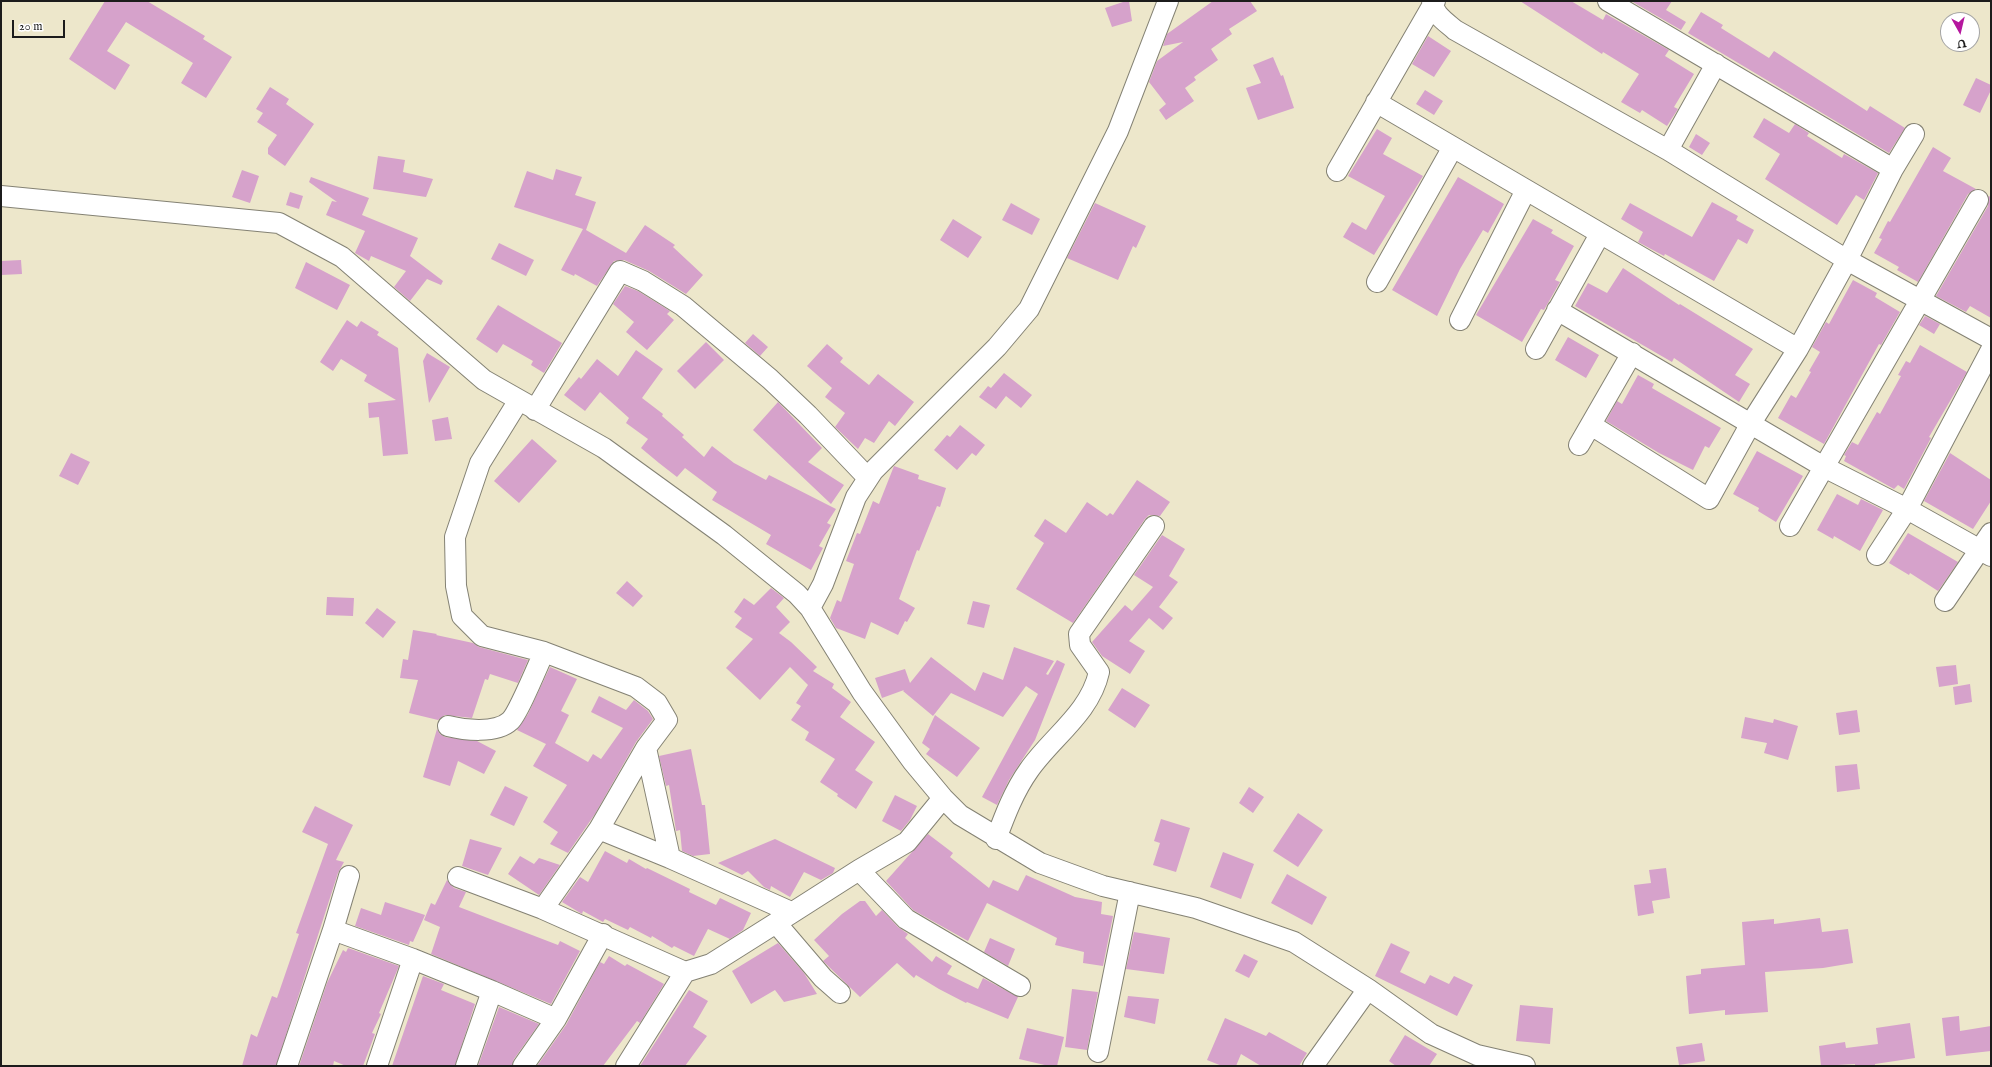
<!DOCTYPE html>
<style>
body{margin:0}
#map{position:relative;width:1992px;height:1067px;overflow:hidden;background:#ede7cb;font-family:"IM FELL English",serif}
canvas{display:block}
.frame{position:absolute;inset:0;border:2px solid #1c1c1c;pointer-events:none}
.north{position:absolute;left:1940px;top:12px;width:40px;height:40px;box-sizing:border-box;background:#fff;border:1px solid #a4a4a4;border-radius:50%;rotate:172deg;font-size:11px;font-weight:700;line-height:16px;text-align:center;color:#1c1c1c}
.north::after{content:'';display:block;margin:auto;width:14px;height:18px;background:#b5179e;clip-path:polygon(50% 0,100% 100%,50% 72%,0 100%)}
.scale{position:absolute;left:12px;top:20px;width:53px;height:18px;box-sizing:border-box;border:2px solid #1c1c1c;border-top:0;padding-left:5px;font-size:12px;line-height:14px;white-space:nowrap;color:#1c1c1c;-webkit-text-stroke:3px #fff;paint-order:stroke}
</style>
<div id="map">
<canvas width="1992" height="1067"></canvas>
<div class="frame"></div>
<div class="north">U</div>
<div class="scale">20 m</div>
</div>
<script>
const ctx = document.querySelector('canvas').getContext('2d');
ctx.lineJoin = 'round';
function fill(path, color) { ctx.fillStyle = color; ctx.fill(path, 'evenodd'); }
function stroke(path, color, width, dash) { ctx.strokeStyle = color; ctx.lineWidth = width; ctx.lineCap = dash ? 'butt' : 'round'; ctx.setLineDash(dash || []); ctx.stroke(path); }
fill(new Path2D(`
 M105,1H147L205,36L203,39L232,57L206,98L181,83L193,63L126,22L107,51L130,65L115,90L69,59Z
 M1126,1H1129L1132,21L1112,27L1105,8Z
 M1213,1H1250L1257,11L1229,29L1232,34L1211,49L1218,60L1194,77L1196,80L1185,88L1194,101L1166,120L1159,110L1166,104L1149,82L1157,61L1183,42L1163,46L1167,34Z
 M1520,1H1571L1603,20L1606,14L1669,50L1665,56L1694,74L1674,107L1678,109L1667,126L1642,110L1640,113L1621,102L1639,74L1603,52L1602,54Z
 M1631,1H1672L1666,10L1686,22L1681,30Z
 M1701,12L1723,25L1721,28L1769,58L1774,51L1867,111L1870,106L1905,128L1889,153L1688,33Z
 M1428,36L1451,51L1434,77L1412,64Z
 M1273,57L1281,76L1283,75L1294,108L1258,120L1246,88L1261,83L1253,65Z
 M1976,78L1991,85V90L1980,113L1963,105Z
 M270,87L289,99L286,104L314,124L285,166L268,154V148L277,135L257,122L263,113L256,109Z
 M1425,90L1443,101L1434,115L1416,104Z
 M1764,118L1789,133L1795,124L1809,133L1807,136L1842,158L1844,154L1878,173L1864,200L1856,195L1837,225L1765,179L1780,154L1753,137Z
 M1377,129L1392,138L1383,154L1423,176L1374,255L1343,237L1352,222L1366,230L1385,196L1348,176Z
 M1696,134L1710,143L1702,155L1689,147Z
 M1933,147L1951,158L1943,171L1976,189L1968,194L1918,282L1897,270L1899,267L1874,253L1882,239L1879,238L1888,221L1890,222Z
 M378,156L405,160L403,172L433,179L426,197L373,189Z
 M556,169L582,177L575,195L596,202L586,230L626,253L645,225L675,245L673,247L703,275L686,294L649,271L624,260L614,261L597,286L575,274L574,276L561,270L583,229L514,207L527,171L553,180Z
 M242,170L259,176L250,203L232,197Z
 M311,177L369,198L362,215L418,238L410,256L443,281L441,285L427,279L410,301L394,287L406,271L371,256L369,261L355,253L365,231L326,215L332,201L337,202L309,182Z
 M1458,177L1504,204L1488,233L1483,230L1460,269L1437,316L1392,290Z
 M290,192L303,196L299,209L286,205Z
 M1988,196L1991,197V318L1970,306L1966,312L1936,296L1988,206Z
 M1712,202L1738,216L1736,220L1754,230L1747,244L1738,239L1714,281L1665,254L1664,256L1638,242L1643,232L1621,219L1630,203L1692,237Z
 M1011,203L1040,219L1032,235L1002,220Z
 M1095,203L1146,226L1136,248L1133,246L1118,280L1067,258Z
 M953,219L982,237L968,258L940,240Z
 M1533,219L1553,230L1551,233L1574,246L1555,280L1560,282L1544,310L1541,309L1522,342L1476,315Z
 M499,243L534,260L526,276L491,259Z
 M21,260L22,274L1,275V261Z
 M306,262L350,285L337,310L295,288Z
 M1623,268L1679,305L1680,304L1753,349L1735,375L1750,384L1739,402L1674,358L1672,362L1575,306L1588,283L1607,293Z
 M1853,280L1877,293L1875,297L1900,312L1881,345L1879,344L1824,444L1778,418L1791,395L1796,398L1811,372L1809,371L1820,352L1812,347L1826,322L1829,324Z
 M625,286L638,291L670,311L667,314L674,320L647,350L626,332L634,322L613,304Z
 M498,305L562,343L544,373L531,365L533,361L503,344L497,353L476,339Z
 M1925,316L1940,324L1934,334L1919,325Z
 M347,320L357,327L361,321L379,332L377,335L398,348L408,454L383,456L379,417L369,418L368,403L396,400L364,381L367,375L341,359L333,371L320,362Z
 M753,334L768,347L760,356L745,343Z
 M1568,337L1599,355L1586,378L1555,360Z
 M706,342L724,360L695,389L677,371Z
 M827,344L843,358L840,362L869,385L878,374L914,402L895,426L889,421L874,443L865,438L858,449L835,427L845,413L825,397L832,388L807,366Z
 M1920,345L1967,372L1929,437L1931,438L1904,489L1898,485L1894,489L1844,461L1846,456L1844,455L1852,442L1858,445L1877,412L1880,414L1901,376L1898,375L1906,361L1910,363Z
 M636,350L663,369L642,398L663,414L662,416L684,435L682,437L704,457L712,446L734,463L766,480L769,475L836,509L827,523L831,525L819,546L823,548L811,570L766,544L771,535L712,500L717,492L685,468L677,477L659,463L641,448L648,439L626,423L629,418L600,392L585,411L564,395L579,377L581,379L597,359L618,376Z
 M427,353L450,367L429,403L423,361Z
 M1004,373L1032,395L1021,408L1006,396L996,409L979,397L988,386L991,388Z
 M1638,375L1654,384L1652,388L1721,428L1709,448L1705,446L1693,470L1659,453L1606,421L1617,401L1622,404Z
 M778,402L822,448L808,462L844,485L831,504L753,430Z
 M448,417L452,439L435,441L432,420Z
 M960,425L985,445L976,456L972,453L957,470L934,450L947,435L950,437Z
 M532,439L557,461L519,503L494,481Z
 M1757,451L1803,476L1776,522L1758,511L1759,508L1733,494Z
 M71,453L90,462L78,485L59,476Z
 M1950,453L1991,480V501L1973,529L1924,501Z
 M894,466L919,475L918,479L946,488L940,507L937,506L919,551L917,550L899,599L915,608L907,622L905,621L898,635L871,622L865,639L836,628L830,618L837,600L841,602L854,564L846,561L857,533L860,534L873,501L879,504Z
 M1137,480L1170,502L1160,516L1149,515L1145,519L1073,623L1016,589L1044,543L1034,536L1045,519L1066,533L1087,502L1107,516L1110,513L1113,515Z
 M1837,494L1858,505L1861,499L1883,510L1860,551L1834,536L1833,539L1817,530Z
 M1908,533L1958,562L1938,591L1910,573L1909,575L1889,563Z
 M1162,535L1185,549L1169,576L1178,582L1159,607L1173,618L1163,630L1149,618L1129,641L1145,651L1130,674L1102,656L1092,642L1125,605L1132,611L1153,587L1134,575Z
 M627,581L643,596L633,607L616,593Z
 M771,588L784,598L776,607L790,622L779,633L791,642L817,667L813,671L834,684L832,688L851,702L840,717L875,742L855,770L873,782L856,809L837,796L838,794L820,782L835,759L805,740L809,732L791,720L801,706L796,703L808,685L790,667L760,700L726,668L753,639L735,627L742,618L734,612L744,598L754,605Z
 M327,597L354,598L353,616L326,615Z
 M973,601L990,605L984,628L967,624Z
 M377,608L396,622L383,638L365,623Z
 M413,630L437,634L436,635L473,643L479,647L528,660L518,683L490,674L488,680L485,679L472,718L445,715L438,720L409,713L418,680L400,678L403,659L408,660Z
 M1014,647L1054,661L1046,674L1048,675L1057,660L1065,664L1035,740L1009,780L997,805L982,797L1038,694L1026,686L1003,717L951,693L933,716L903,691L904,690L882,698L875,678L905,669L910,683L931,657L975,691L983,672L1003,680Z
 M1956,665L1958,684L1939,687L1936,667Z
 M550,667L577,679L561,711L569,715L555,743L588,762L593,754L601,759L623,728L591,712L599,696L626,710L634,700L648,711L653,719L636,742L595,814L568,853L550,844L558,832L543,822L567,785L533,766L546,744L517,730L528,714Z
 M1970,684L1972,702L1955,705L1953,687Z
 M1122,688L1150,705L1135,728L1108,710Z
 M1857,710L1860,732L1839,735L1836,713Z
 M935,715L980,748L957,777L926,754L930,749L922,743Z
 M1745,717L1773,723L1774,719L1798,726L1788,760L1764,753L1767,743L1741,738Z
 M437,729L440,734L445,737L477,741L496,751L484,774L458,761L450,786L423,777Z
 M691,749L702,805H705L710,854L693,856L682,851L680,830L676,831L669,785L666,786L659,756Z
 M1857,764L1860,789L1837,792L1835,766Z
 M505,786L528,797L514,826L490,815Z
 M1249,787L1264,797L1253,813L1239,803Z
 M895,795L917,806L910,820L901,831L882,821Z
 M315,806L353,825L336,860L344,862L338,873L276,1066H242L251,1034L257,1037L272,996L277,998L299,934L296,933L328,844L302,832Z
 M1298,813L1323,830L1298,867L1273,851Z
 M1161,819L1190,828L1176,872L1153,865L1160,843L1154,841Z
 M928,834L953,853L950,857L989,888L993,880L1018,891L1026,875L1075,897L1102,902L1101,914L1113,916L1103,966L1083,963L1084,952L1055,945L1057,938L987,903L968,941L913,910L886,881Z
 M470,839L502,848L488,875L462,866Z
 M775,839L835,868L833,873L821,880L804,872L790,897L771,886L770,890L764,887L748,871L742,875L718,863Z
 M605,851L627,863L629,859L646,869L647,868L690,889L689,892L716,905L720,898L751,913L743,930L730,939L708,929L694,956L674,946L672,948L652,936L651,938L630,927L628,930L605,919L603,922L583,911L582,914L562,902L580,877L588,882Z
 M1223,852L1254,864L1241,899L1210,887Z
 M520,856L534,864L539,858L560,865L539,895L508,874Z
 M1666,868L1670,898L1652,901L1654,913L1638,916L1634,885L1651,883L1649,870Z
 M1287,874L1327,897L1312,925L1271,903Z
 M447,880L454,888L466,892L459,907L558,945L560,941L580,951L551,1004L431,954L440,927L424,920L431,903L435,905Z
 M860,901H865L876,916L882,910L898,927L908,934L905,938L932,962L936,956L952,966L947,974L978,989L983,978L1018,997L1008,1019L967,1002L966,1003L939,989L916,975L914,978L897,963L860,997L823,961L829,956L814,940L842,914Z
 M385,902L425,915L413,942L410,941L409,945L355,926L361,908L381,915Z
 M1820,918L1822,932L1848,929L1853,963L1823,968L1765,972L1768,1012L1725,1015V1010L1689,1014L1686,976L1701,974V969L1745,965L1742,922L1774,919V924Z
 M1134,932L1170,938L1164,974L1126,969Z
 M990,938L1015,949L1008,966L984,952Z
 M778,943L804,973L817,994L784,1002L775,990L751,1004L732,971Z
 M1391,943L1410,952L1400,972L1425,984L1430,975L1449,984L1454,976L1473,985L1457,1016L1375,976Z
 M348,948L399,966L379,1013L381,1014L372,1033L375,1034L363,1066H346L334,1061L333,1066H299L327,983L343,950L346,952Z
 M1244,954L1258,961L1249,978L1235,971Z
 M609,956L625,966L627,964L664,984L640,1023L637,1021L603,1066H537L566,1025L600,962L604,964Z
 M423,976L444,984L441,990L475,1004L455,1066H392Z
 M1072,989L1098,992L1087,1050L1065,1047Z
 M689,990L708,1001L693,1027L707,1036L685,1066H640Z
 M1128,996L1159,999L1155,1024L1124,1017Z
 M1520,1005L1553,1008L1550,1044L1516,1041Z
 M499,1007L539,1024L514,1059L512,1066H478Z
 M1959,1016L1960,1031L1991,1026V1051L1946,1056L1942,1018Z
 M1225,1018L1266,1036L1269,1032L1307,1053L1299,1066H1261L1241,1054L1236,1066H1222L1207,1060Z
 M1910,1023L1915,1058L1875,1064V1066H1855V1064L1821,1066L1819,1046L1845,1042L1846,1048L1878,1044L1876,1028Z
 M1027,1028L1064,1037L1057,1066H1049L1019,1059Z
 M1405,1035L1437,1054L1429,1066H1396L1389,1061Z
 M1702,1043L1705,1061L1679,1065L1676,1047Z`), '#d6a2cb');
const minor = new Path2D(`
 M1432,1C1433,14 1446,22 1455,30L1668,150L1847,260L1991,339
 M1608,1L1893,169
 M1376,102L1798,349
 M1668,150L1716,64
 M1337,171L1435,1
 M1,196L279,223L342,257L484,380L604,448L724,535L797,594L810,608L862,692L913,762L943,798L960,815L1040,863L1103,886L1196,908L1294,942L1368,989L1431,1034L1477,1055L1525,1066
 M1377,282L1453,147
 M1557,310L1824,467L1907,509L1991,556
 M1460,320L1526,190
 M1536,349L1600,234
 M519,400L480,463L455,537L456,586L462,616L482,636L544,652L636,687L657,703L667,720L646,748L670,858L791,912
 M535,410L620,271L643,281L683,306L770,379L808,415L868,478
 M1591,425L1709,499L1751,423L1798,349L1847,260L1893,169L1914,134
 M1579,445L1632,353
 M1790,526L1978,200
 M1877,555L1907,509L1991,350
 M1945,601L1991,533
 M810,608L823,584L856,497L873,471L997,347L1029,309L1118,131L1168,1
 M448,726C464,730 496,734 510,721C518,714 538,665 544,652
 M943,798L907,842L859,870L906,919L1020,986
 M599,829L646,748
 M996,839C1005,815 1014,791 1029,770C1052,737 1090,713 1099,672L1080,645L1079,634L1154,526
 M670,858L599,829L543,909L685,972L711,964L776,923
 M458,877L543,909
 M333,930L349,876
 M840,993L823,978L776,923L859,870
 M1098,1052L1130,892
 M287,1066L333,930L413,959
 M377,1066L413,959L492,991
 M466,1066L492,991L556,1019
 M523,1066L556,1019L603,934
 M626,1066L685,972
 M1313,1066L1368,989`);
stroke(minor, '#848274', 22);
stroke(minor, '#fff', 20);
</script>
